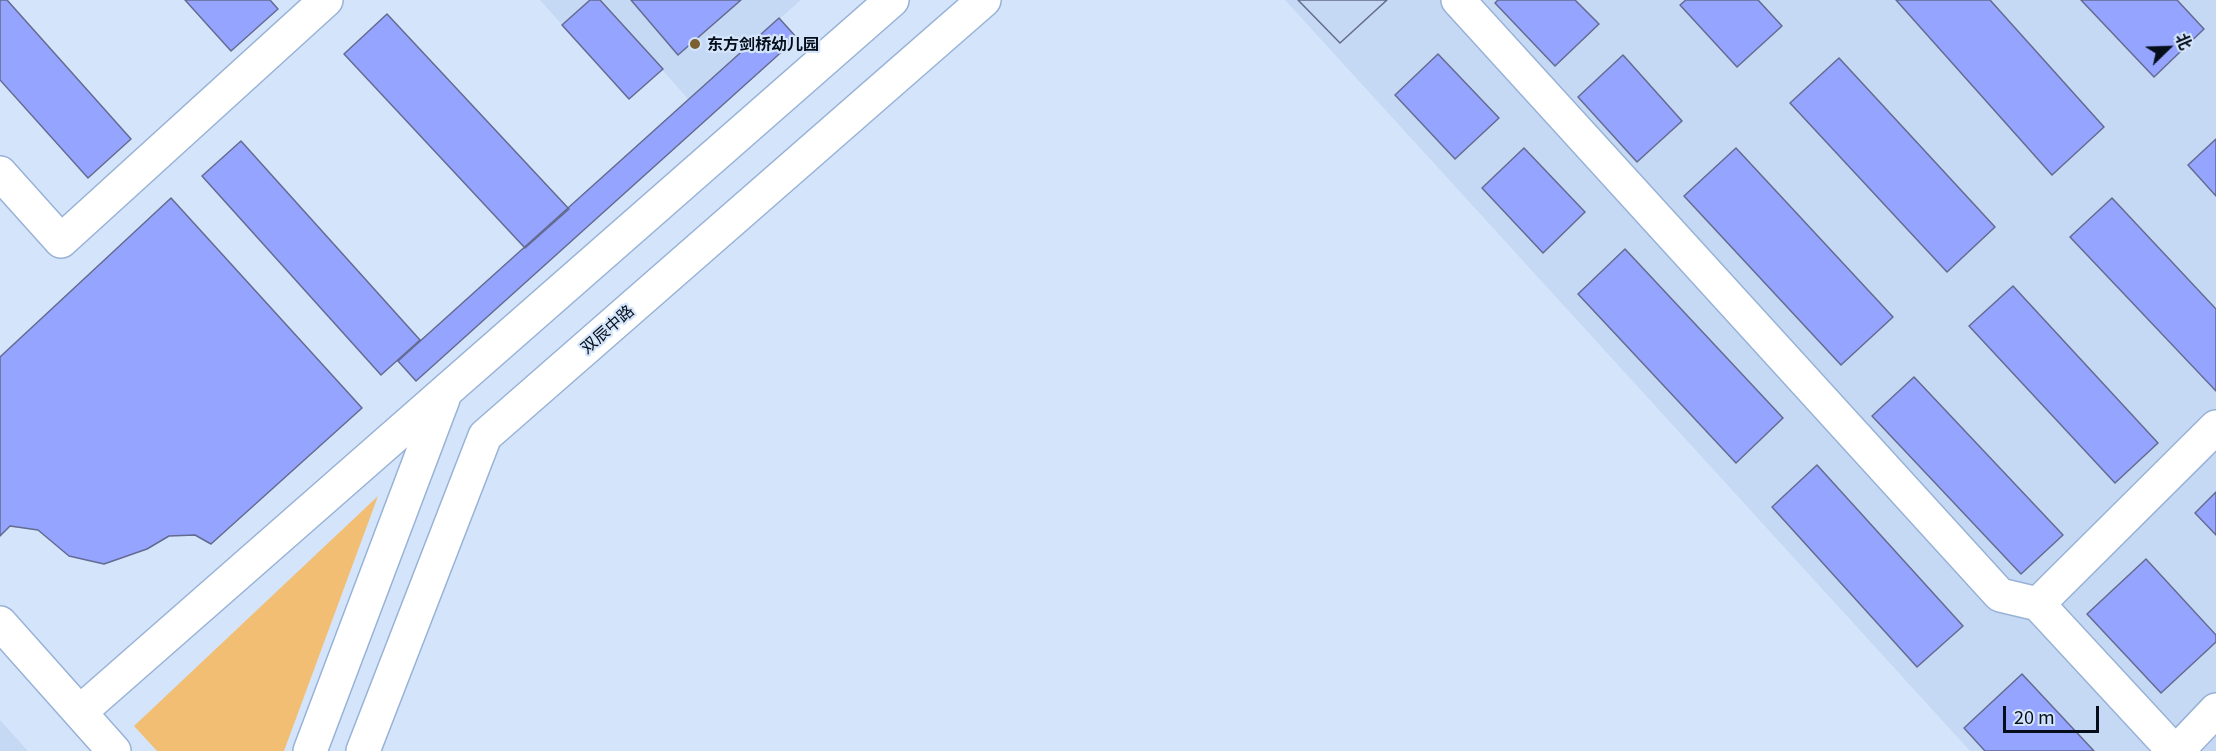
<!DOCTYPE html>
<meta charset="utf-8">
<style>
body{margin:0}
#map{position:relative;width:2216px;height:751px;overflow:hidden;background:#d4e5fb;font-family:Georgia,"Noto Sans SC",serif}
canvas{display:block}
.north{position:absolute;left:2138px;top:18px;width:60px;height:60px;-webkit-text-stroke:4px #d4e5fb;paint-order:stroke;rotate:67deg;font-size:16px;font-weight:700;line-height:24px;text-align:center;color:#050e1a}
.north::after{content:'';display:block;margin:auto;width:21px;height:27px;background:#050e1a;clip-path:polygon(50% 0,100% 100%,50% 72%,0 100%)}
.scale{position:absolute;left:2003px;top:706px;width:96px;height:27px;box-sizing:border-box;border:3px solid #050e1a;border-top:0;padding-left:8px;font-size:18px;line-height:21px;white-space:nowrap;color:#050e1a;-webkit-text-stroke:4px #d4e5fb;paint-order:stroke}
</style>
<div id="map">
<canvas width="2216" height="751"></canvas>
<div class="north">北</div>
<div class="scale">20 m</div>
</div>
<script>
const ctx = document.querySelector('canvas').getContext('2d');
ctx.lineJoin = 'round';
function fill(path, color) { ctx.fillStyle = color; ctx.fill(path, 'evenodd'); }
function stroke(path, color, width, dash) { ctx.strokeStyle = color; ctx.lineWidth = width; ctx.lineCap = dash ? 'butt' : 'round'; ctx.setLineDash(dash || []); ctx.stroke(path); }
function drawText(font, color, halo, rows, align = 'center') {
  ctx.font = font + ' Georgia,"Noto Sans SC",serif'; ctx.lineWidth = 4.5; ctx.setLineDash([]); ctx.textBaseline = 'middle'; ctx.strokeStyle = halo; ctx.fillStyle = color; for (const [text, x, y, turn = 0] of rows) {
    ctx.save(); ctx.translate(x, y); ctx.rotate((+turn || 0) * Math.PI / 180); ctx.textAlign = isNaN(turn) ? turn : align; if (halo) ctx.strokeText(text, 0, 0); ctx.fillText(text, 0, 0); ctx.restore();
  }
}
fill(new Path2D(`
 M540,0H590L562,25Z
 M600,0H801L688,99Z
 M1285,0H2216V751H1970Z
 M0,720L28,751H0Z`), '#c6d9f4');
fill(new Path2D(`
 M378,496L284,751H157L134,726Z`), '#f1be74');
const building = new Path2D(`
 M0,0H7L131,139L88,178L0,80Z
 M185,0H270L278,9L231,51Z
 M590,0H600L663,69L629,99L562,25Z
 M631,0H741L678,55Z
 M1298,0H1387L1340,43Z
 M1298,0H1387L1340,43Z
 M1498,0H1575L1599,24L1555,66L1495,3Z
 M1686,0H1758L1782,26L1737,67L1680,5Z
 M1896,0H1990L2104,127L2052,175Z
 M2081,0H2177L2204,29L2154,77Z
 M387,14L569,209L525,248L344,54Z
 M779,18L797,38L416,381L398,361Z
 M1438,54L1499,118L1455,159L1395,95Z
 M1623,55L1682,121L1637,162L1578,97Z
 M1839,58L1995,227L1947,272L1790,103Z
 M2216,139V196L2188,165Z
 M241,141L420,340L381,375L202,176Z
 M1524,148L1585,212L1543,253L1482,188Z
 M1736,148L1893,317L1841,365L1684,196Z
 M171,198L362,408L211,544L195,535L169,536L147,549L104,564L69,556L38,530L10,526L0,536V357Z
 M2112,198L2216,309V391L2070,237Z
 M1625,249L1783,418L1736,463L1578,294Z
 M2013,286L2158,443L2115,483L1969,326Z
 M1914,377L2063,535L2021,574L1872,416Z
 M1817,465L1963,626L1917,667L1772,507Z
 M2216,492V535L2195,513Z
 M2146,559L2216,635V642L2161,693L2087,614Z
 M2022,674L2094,751H1985L1964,728Z`);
fill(building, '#95a4ff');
stroke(building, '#636b90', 1.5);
const minor = new Path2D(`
 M1458,0L2000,595L2038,604L2174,751
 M0,173L61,241L326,0
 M2038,604L2216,427
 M0,623L114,751
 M80,712L892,0
 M310,751L443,399
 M363,751L485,436L984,0
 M2177,751L2216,710`);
stroke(minor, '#98b2d6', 36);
stroke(minor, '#fff', 33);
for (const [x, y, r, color] of [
 [695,44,6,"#7c5f33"]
]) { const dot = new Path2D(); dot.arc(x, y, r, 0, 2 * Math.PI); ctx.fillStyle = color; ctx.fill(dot); stroke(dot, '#d4e5fb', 2); }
drawText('bold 16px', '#050e1a', '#d4e5fb', [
 ["东方剑桥幼儿园",707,44]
], 'left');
drawText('16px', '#050e1a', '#d4e5fb', [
 ["双辰中路",607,329,-41]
]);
</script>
